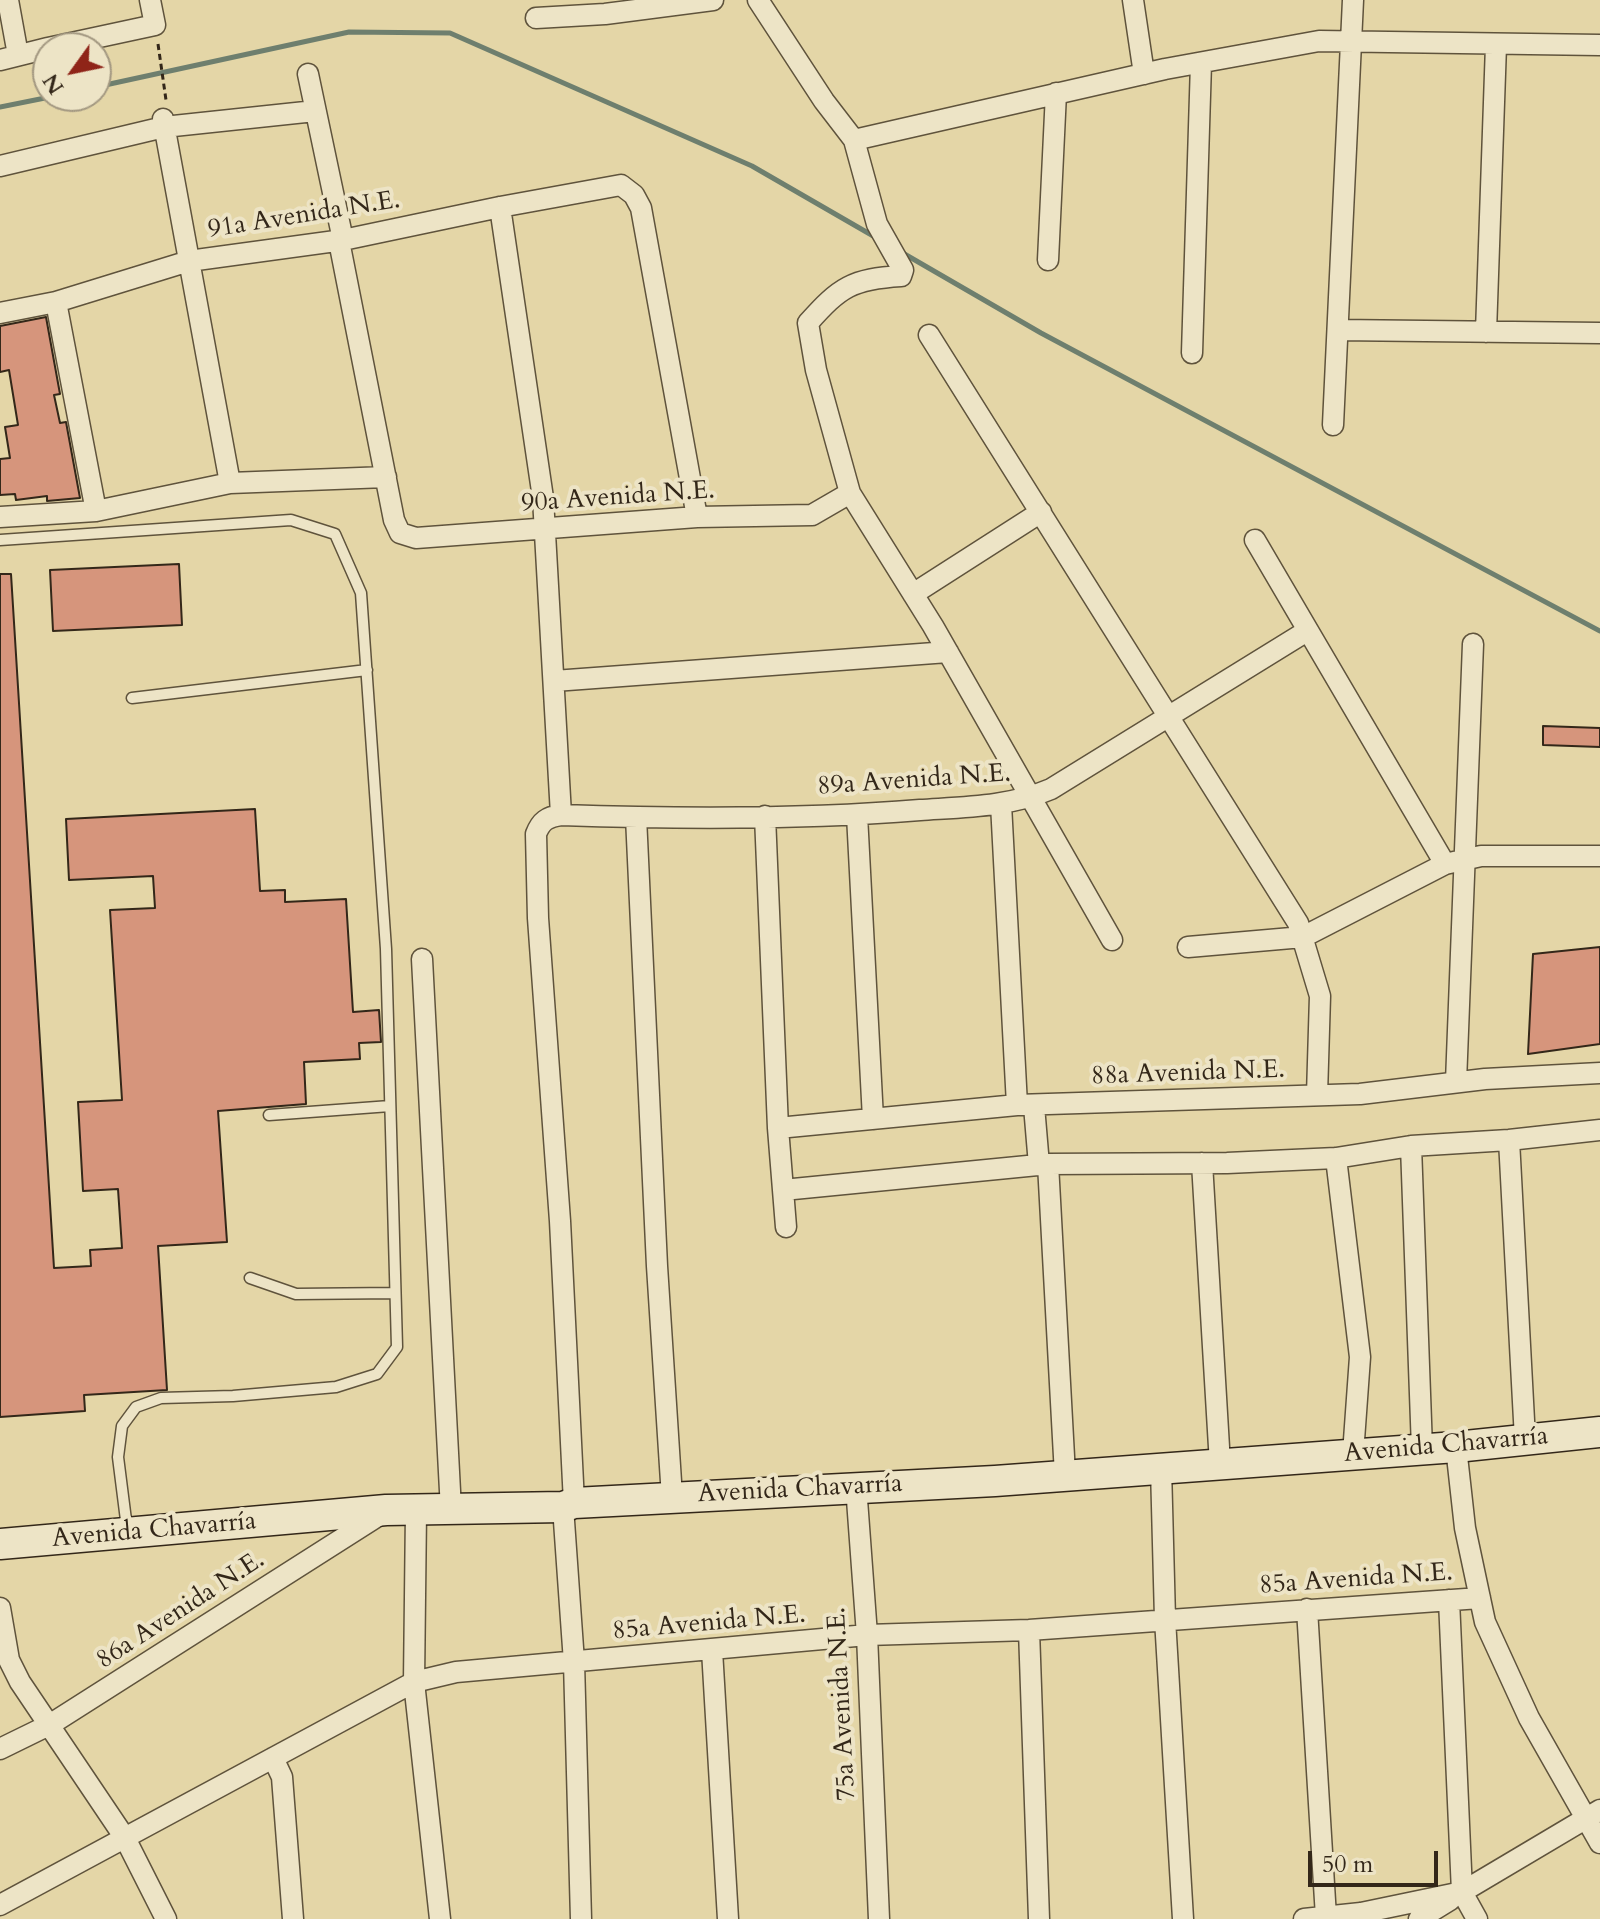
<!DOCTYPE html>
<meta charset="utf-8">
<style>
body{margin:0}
#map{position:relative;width:1600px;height:1919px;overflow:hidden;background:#e4d6a7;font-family:Cardo,serif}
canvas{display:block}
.north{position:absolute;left:32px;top:32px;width:80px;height:80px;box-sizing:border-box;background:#ede4c6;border:2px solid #a39881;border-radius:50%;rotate:237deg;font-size:22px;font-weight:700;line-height:32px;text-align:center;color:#332719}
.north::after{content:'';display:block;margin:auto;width:28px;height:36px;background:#8f2418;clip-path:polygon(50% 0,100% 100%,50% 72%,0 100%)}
.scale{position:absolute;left:1308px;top:1851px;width:130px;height:36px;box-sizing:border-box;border:4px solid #332719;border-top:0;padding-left:10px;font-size:24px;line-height:28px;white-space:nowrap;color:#332719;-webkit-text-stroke:6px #ede4c6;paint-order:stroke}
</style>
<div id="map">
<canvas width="1600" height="1919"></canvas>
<div class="north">N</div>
<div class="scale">50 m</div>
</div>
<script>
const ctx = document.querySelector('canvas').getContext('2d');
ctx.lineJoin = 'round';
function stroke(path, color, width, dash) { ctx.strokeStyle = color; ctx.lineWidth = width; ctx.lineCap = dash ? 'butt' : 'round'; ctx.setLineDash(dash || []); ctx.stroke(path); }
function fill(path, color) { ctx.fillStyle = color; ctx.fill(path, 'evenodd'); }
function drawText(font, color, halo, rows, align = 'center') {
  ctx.font = font + ' Cardo,serif'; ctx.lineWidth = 8; ctx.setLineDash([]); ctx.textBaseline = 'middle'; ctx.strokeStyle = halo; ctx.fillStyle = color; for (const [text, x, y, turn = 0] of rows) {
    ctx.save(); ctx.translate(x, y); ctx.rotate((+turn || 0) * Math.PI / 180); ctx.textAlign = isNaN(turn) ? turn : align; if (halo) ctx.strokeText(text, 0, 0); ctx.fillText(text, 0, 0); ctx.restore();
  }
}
stroke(new Path2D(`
 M96,87L349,32L450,33L752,166L875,237
 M0,107L55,96
 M901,252L1041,333L1600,631`), '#6e7f6e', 5);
const building = new Path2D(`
 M46,317L60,394L54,395L60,423L66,422L80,498L47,501V496L16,500L15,494L0,495V459L10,458L5,427L18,425L9,370L0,372V326Z
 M179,564L182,625L53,631L50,570Z
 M0,574H11L54,1268L91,1266L90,1250L122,1248L118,1189L83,1191L78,1102L122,1100L110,910L155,908L153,876L69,880L66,819L255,809L260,891L285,890V902L346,899L353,1012L379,1010L381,1042L359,1043L360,1059L304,1062L306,1104L218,1111L227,1242L158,1246L167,1390L84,1395L85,1411L0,1417Z
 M1543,726L1600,728V747L1543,745Z
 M1600,947V1044L1528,1054L1533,954Z`);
fill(building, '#d6957c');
stroke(building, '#332719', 2);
const lane = new Path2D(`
 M0,540L291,520L335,534L361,593L386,949L397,1347L377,1374L336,1387L233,1396L161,1398L136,1407L122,1426L118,1457L127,1528
 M132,698L367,670
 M269,1115L390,1106
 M250,1278L296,1294L395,1293`);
const street = new Path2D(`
 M8,0L18,55
 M758,0L824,101L854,140L877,224L903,270L901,276C852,279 840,287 808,323L816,370L850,493L933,626L1112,940
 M1133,0L1144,74
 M536,18L605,14L713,0
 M48,48L155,25L150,0
 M0,60L48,48
 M308,74L343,240L339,241L394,520L400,533L416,538L697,517L812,515L850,493
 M163,119L230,483
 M854,140L1165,69L1319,41L1600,45
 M0,166L164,127L315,111
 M500,207L543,498L561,815
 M1048,260L1056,93
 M56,302L96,511
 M0,313L56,302L189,261L343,240L500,207L621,185L634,195L641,208L697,517
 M1338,330L1600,333
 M1486,332L1496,45
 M929,335L1298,923L1320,996L1317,1095
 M1192,353L1201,63
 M1333,425L1353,0
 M0,517L96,511L230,483L386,477
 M1255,540L1445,864
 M913,594L1041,512
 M554,681L948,652
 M1001,804L1017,1105
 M857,815L873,1119
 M765,816L778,1128L786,1227
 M636,817L657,1266L672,1497
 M1188,947L1303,937L1445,864L1481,856H1600
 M422,959L451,1510
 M1456,1082L1473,644
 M1034,1106L1039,1165
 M778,1128L1017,1105L1360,1094L1485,1079L1600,1073
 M1509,1140L1525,1439
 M1411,1146L1422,1449
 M1336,1158L1360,1357L1353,1454
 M1202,1163L1220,1464
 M1048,1164L1065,1475
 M783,1190L1048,1164L1227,1163L1336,1158L1411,1146L1509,1140L1600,1130
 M1456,1447L1465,1528L1485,1622L1529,1718L1600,1843
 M1161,1468L1165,1619L1183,1919
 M856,1486L867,1635L879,1919
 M574,1503L560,1221L538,918L536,834C541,821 547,817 561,815C680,819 801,820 920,810C965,807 1009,807 1051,789L1307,631
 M563,1507L574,1662L581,1919
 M416,1511L414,1682L440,1919
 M1449,1600L1462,1892L1477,1919
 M0,1608L9,1660L20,1682L125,1838L166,1919
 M1307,1609L1326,1917
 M1029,1630L1039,1919
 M712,1650L728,1919
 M0,1749L51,1724L381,1514
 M273,1758L282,1777L293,1919
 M0,1905L414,1682L456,1672L867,1635L1029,1630L1480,1598
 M1304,1919L1361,1913L1462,1892L1600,1810
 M1419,1919L1450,1900`);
const secondary = new Path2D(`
 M0,1544L386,1510L563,1507L574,1503L995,1481L1456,1447L1600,1432`);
stroke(lane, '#5f533c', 13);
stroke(street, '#5f533c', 23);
stroke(secondary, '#332719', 33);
stroke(new Path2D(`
 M158,44L166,100`), '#332719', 3, [6, 4]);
stroke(lane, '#ede4c6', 10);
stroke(street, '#ede4c6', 20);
stroke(secondary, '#ede4c6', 30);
drawText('26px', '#332719', '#ede4c6', [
 ["91a Avenida N.E.",304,216,-9],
 ["90a Avenida N.E.",618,498,-4],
 ["89a Avenida N.E.",914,781,-4],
 ["88a Avenida N.E.",1188,1074,-2],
 ["Avenida Chavarría",1446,1446,-5],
 ["Avenida Chavarría",800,1490,-3],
 ["Avenida Chavarría",154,1531,-5],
 ["85a Avenida N.E.",1356,1580,-4],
 ["86a Avenida N.E.",181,1611,-33],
 ["85a Avenida N.E.",709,1624,-5],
 ["75a Avenida N.E.",843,1704,-93]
]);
</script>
